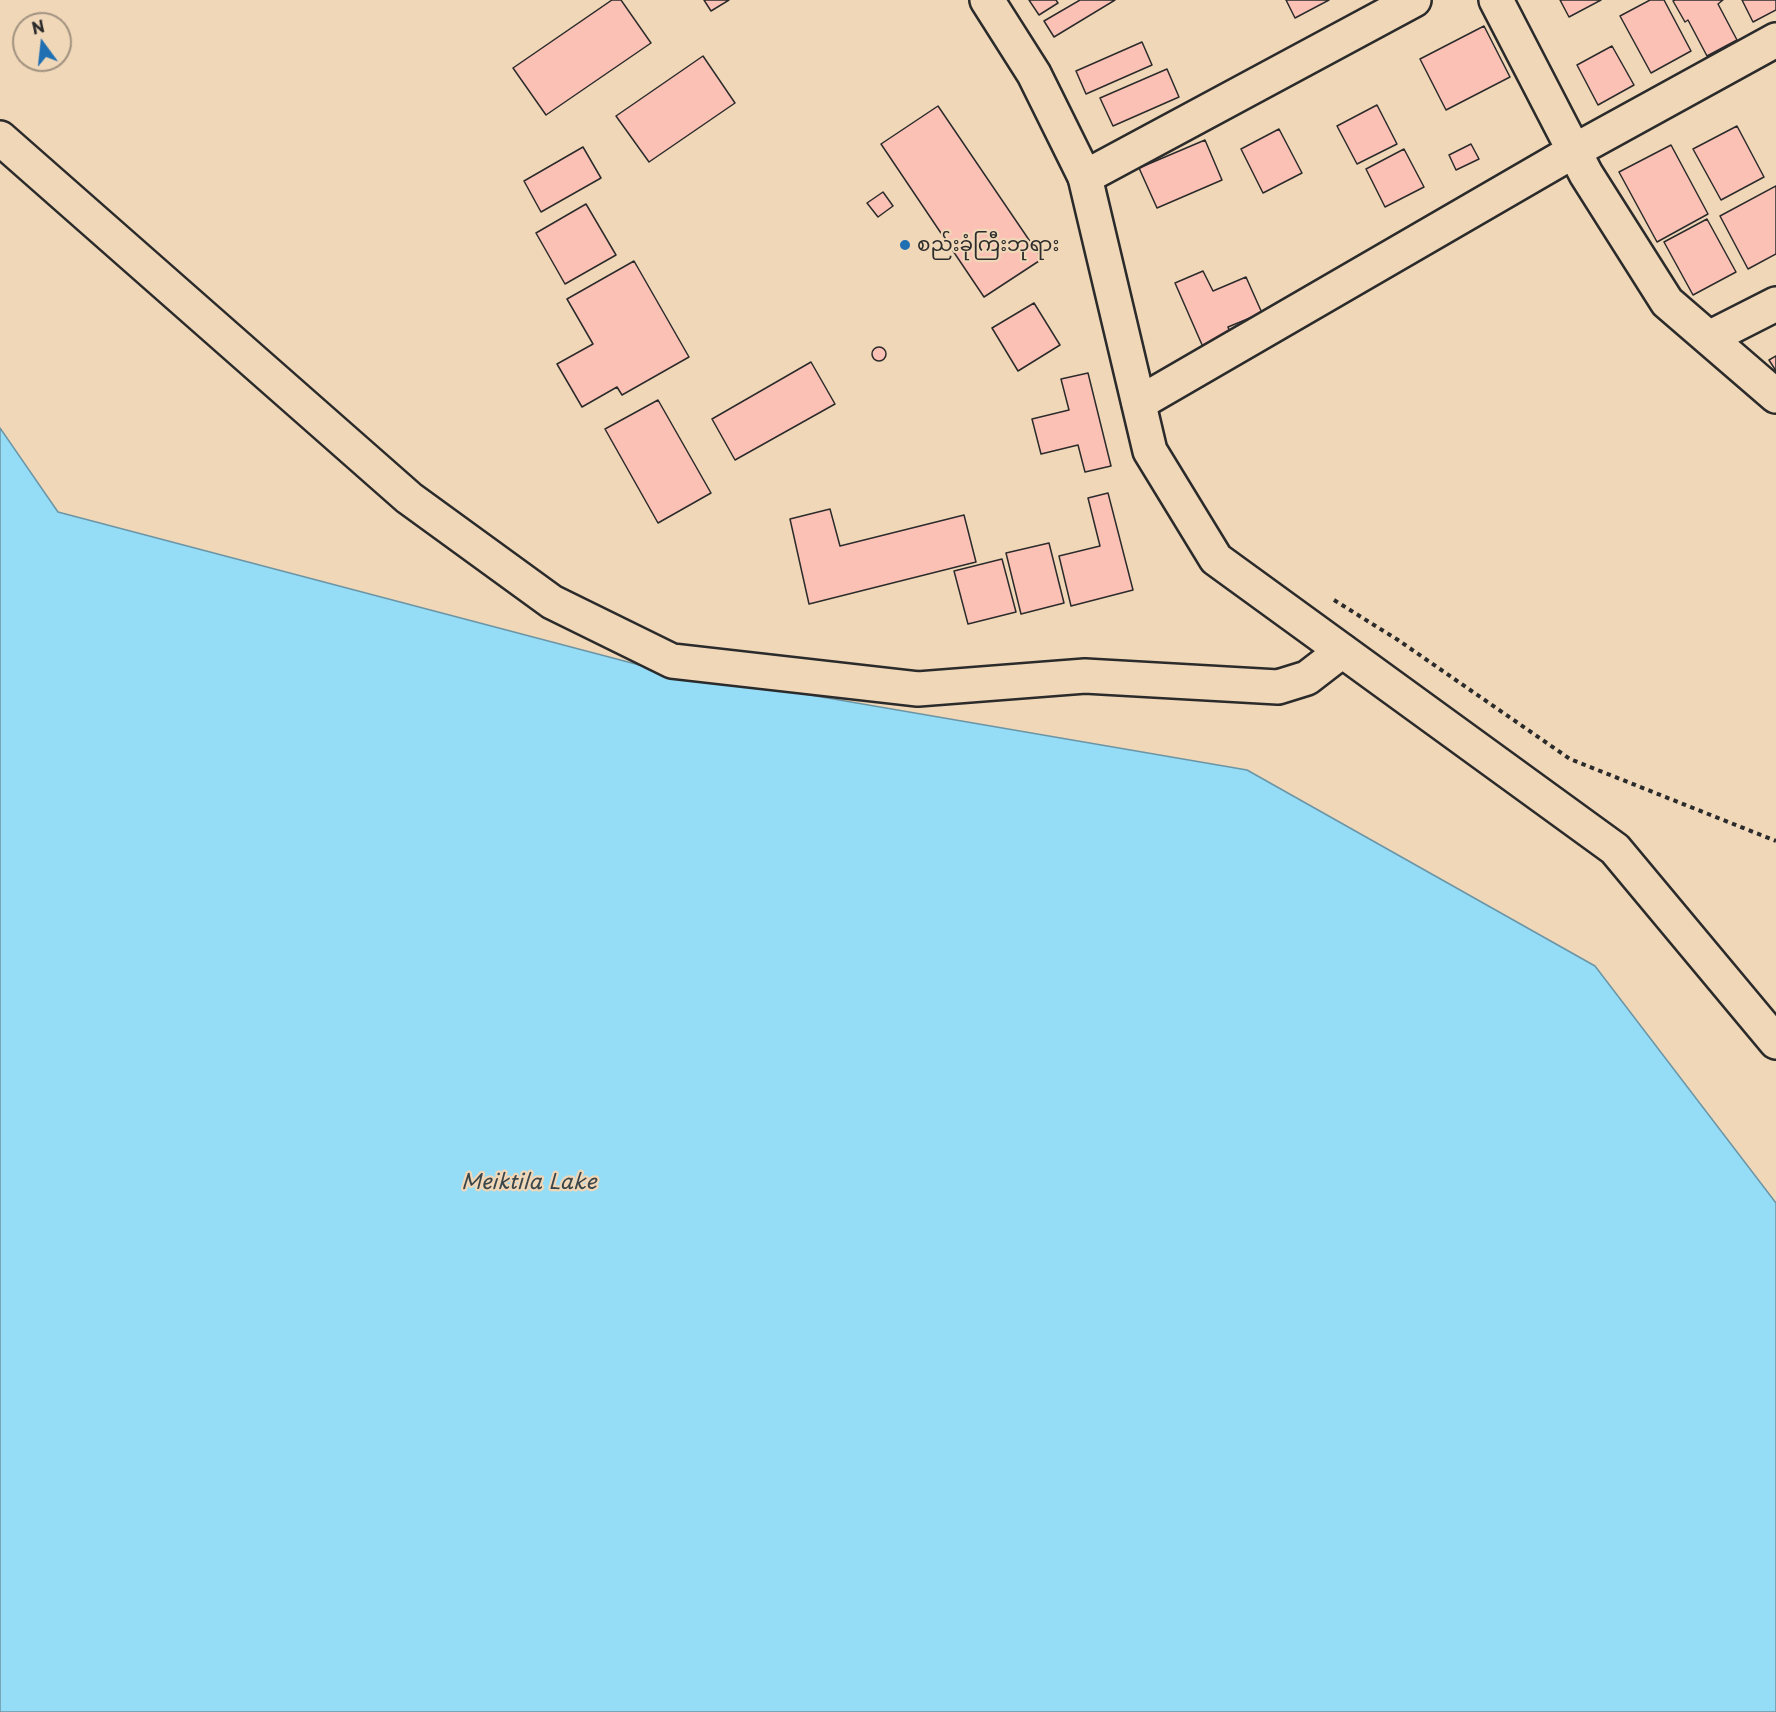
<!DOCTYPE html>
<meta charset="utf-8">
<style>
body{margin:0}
#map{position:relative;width:1776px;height:1712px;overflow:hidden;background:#f0d7b8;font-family:"Playpen Sans",sans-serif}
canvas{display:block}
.north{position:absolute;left:12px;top:12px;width:60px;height:60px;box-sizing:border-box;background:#f0d7b8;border:2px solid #a19280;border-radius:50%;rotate:345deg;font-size:16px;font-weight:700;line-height:24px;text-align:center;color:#2b2b2b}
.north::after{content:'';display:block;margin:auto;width:21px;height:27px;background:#1f6fb2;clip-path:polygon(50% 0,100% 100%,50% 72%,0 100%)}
</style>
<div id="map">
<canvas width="1776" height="1712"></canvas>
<div class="north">N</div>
</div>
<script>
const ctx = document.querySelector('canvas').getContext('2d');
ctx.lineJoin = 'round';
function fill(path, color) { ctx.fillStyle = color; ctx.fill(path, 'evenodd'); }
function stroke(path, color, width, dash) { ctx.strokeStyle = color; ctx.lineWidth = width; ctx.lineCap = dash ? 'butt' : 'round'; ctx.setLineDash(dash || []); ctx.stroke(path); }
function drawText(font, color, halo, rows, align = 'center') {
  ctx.font = font + ' "Playpen Sans","Noto Sans Myanmar",sans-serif'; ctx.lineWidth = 4.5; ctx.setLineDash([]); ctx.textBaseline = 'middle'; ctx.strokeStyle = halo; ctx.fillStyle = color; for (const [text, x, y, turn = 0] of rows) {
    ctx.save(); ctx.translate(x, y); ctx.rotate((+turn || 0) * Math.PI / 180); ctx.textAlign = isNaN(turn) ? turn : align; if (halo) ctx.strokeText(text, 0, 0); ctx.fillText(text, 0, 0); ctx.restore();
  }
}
const water = new Path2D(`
 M0,428L58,512L647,667L1247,770L1595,966L1776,1203V1712H0Z`);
fill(water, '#95dcf7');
stroke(water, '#6b95a5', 1.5);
const building = new Path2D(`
 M612,0H621L651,43L546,115L513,68Z
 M704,0H729L711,11Z
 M1029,0H1056L1058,3L1039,15Z
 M1080,0H1115L1054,37L1044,21Z
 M1286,0H1329L1295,18Z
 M1560,0H1601L1569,17Z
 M1650,0H1664L1691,51L1651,73L1620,16Z
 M1675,0H1723L1718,4L1737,40L1707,56L1688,20L1685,22L1673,1Z
 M1742,0H1776V10L1753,22Z
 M1484,26L1510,77L1446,110L1420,59Z
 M1142,42L1152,65L1086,94L1076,71Z
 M1612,46L1634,85L1598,105L1577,65Z
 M703,56L735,103L649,162L616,116Z
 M1167,69L1179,97L1113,126L1100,98Z
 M1377,105L1397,144L1357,164L1337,126Z
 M938,106L1042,259L984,297L881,144Z
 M1737,126L1764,177L1721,200L1693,149Z
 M1279,129L1302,173L1263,193L1241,149Z
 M1205,140L1222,180L1157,208L1139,168Z
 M1471,144L1479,159L1456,170L1449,155Z
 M1671,145L1708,214L1657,242L1619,172Z
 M583,147L601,178L541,212L524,181Z
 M1404,149L1424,187L1385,207L1366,169Z
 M1776,186V254L1748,269L1720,216Z
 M883,192L893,206L878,217L867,203Z
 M586,204L616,255L565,284L536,233Z
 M1707,219L1736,272L1693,295L1664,242Z
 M634,261L689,357L622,395L617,387L582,407L557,364L593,344L567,299Z
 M1203,271L1213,291L1246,277L1262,313L1228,327L1231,335L1203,347L1175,283Z
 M1034,303L1060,345L1018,371L992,328Z
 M872 354a7 7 0 1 1 14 0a7 7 0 1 1-14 0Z
 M1776,356V371L1769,360Z
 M811,362L835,404L735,460L712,419Z
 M1088,373L1111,466L1085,472L1078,445L1041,454L1032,419L1069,410L1061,379Z
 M658,400L711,493L658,523L605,429Z
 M1108,493L1133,590L1071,606L1059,556L1100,546L1088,498Z
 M830,509L840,546L964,515L976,562L809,604L790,519Z
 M1049,543L1064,603L1021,614L1006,553Z
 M1002,559L1016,612L968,624L954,571Z`);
fill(building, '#fcc1b5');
stroke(building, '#2b2b2b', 1.5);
const minor = new Path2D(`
 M1496,0L1586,174L1667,302L1776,396
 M0,138L409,498L552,602L672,661L918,689L1085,676L1278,687L1307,678L1342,651
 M1085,177L1414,0
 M1709,338L1776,304
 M1139,403L1574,151L1776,40`);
const major = new Path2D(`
 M987,0L1034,74L1085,177L1150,451L1216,559L1615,849L1776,1042`);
stroke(minor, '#2b2b2b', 38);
stroke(major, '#2b2b2b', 38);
stroke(new Path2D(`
 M1334,600L1398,640L1570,759L1776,841`), '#2b2b2b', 4, [4.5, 4.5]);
stroke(minor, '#f0d7b8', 33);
stroke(major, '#f0d7b8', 33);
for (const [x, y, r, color] of [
 [905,245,6,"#1f6fb2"]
]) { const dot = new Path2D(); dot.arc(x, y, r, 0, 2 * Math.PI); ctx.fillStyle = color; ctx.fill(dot); stroke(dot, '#f0d7b8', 2); }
drawText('20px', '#2b2b2b', '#f0d7b8', [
 ["စည်းခုံကြီးဘုရား",917,245]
], 'left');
drawText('italic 21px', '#3b464a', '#f0d7b8', [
 ["Meiktila Lake",529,1183]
]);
</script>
